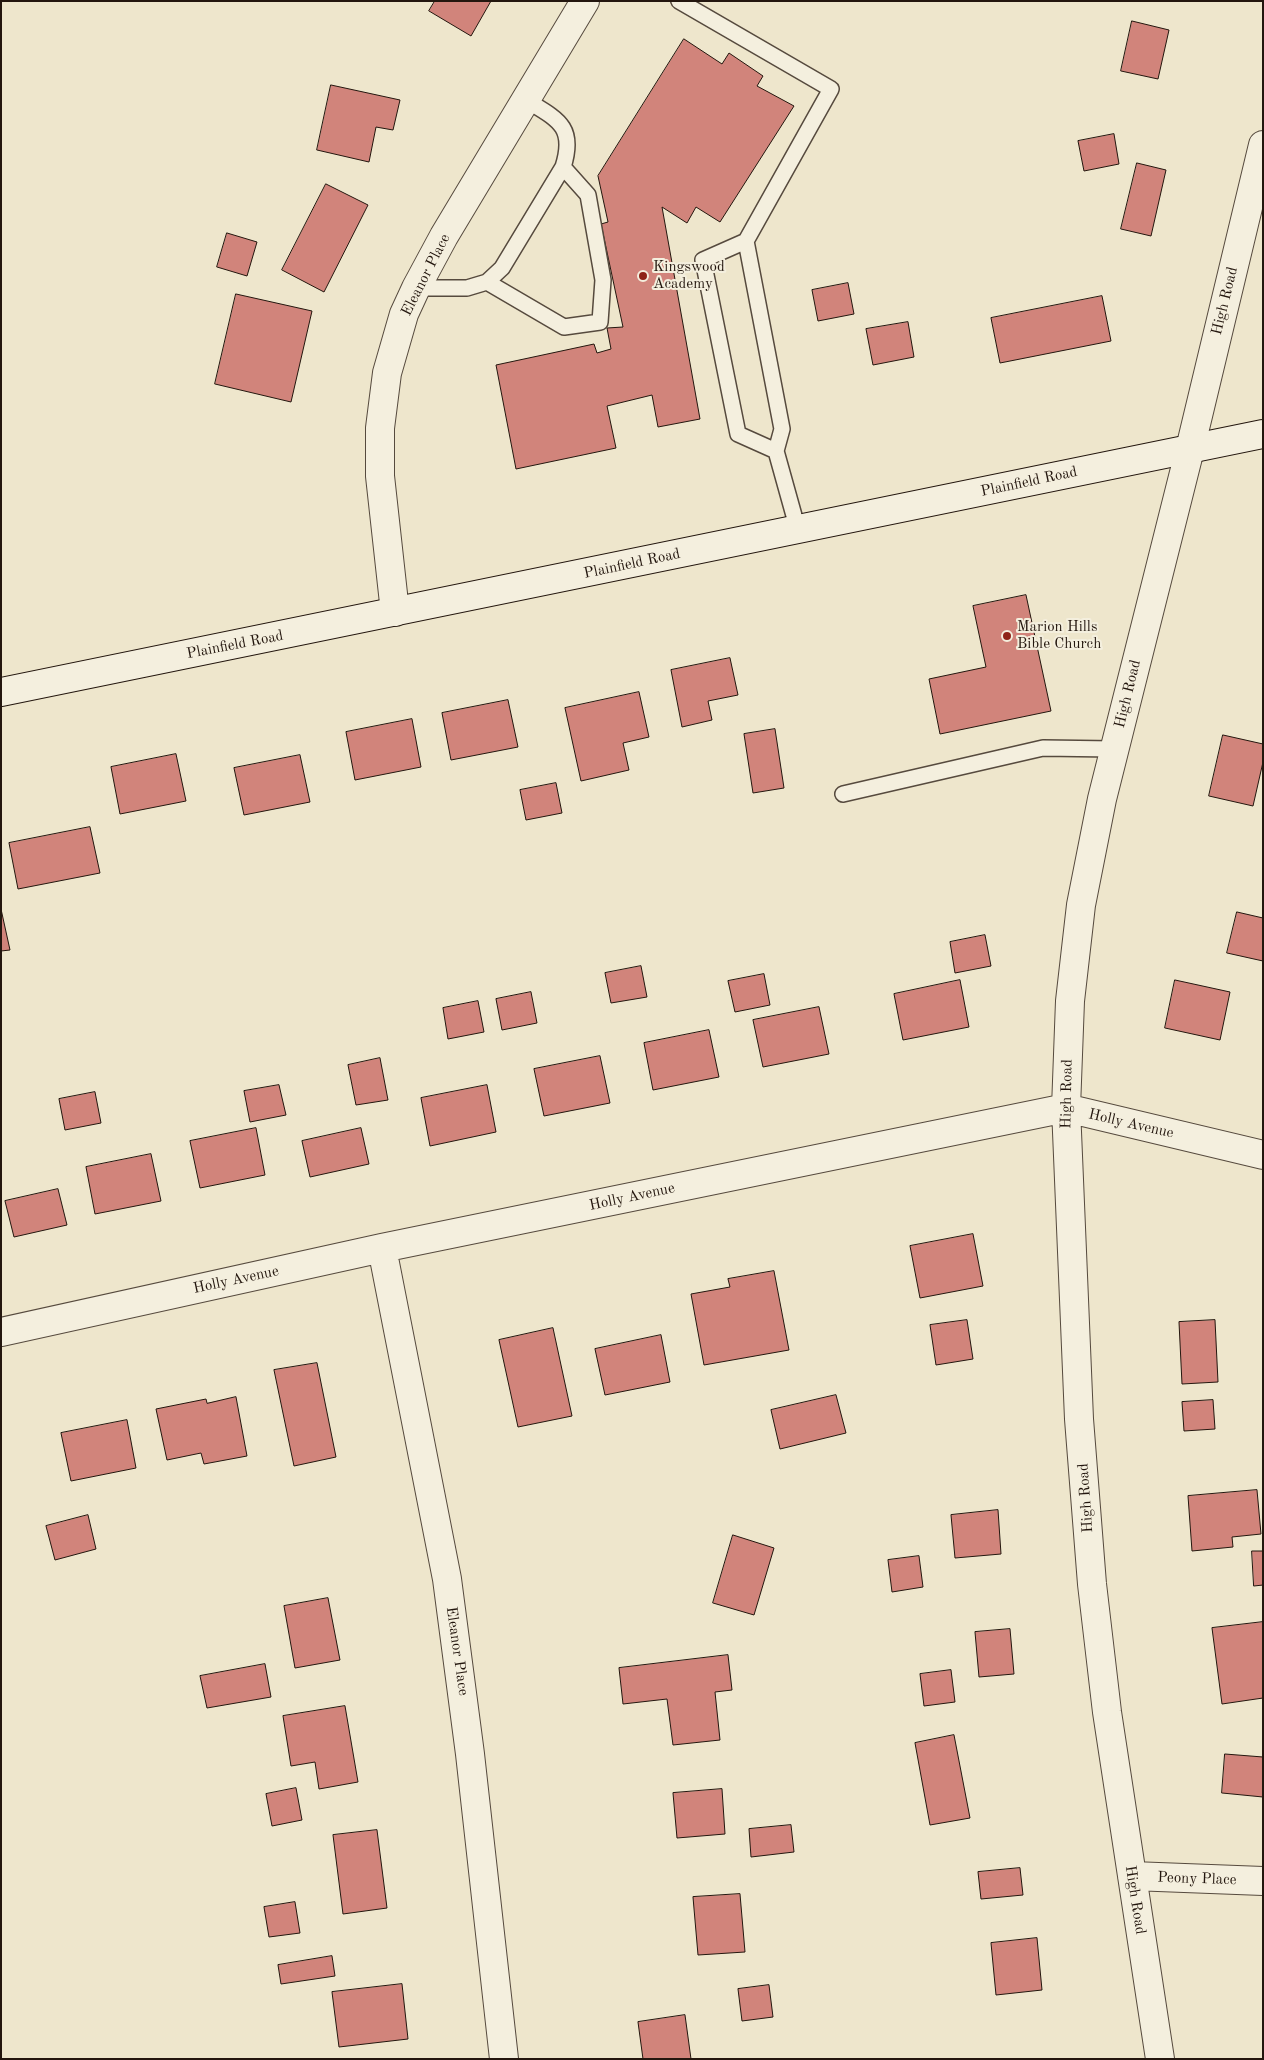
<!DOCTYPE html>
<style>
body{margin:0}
#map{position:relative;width:1264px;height:2060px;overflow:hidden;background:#eee6cc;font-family:"Old Standard TT",serif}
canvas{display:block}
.frame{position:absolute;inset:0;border:2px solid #23160e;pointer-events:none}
</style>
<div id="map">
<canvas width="1264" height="2060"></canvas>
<div class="frame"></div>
</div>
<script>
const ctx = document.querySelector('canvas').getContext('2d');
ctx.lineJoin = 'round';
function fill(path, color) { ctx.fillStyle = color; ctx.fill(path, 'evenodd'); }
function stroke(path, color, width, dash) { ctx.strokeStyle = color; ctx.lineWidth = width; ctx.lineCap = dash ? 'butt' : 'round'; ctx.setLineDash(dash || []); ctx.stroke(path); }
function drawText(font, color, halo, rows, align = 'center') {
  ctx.font = font + ' "Old Standard TT",serif'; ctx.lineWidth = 4; ctx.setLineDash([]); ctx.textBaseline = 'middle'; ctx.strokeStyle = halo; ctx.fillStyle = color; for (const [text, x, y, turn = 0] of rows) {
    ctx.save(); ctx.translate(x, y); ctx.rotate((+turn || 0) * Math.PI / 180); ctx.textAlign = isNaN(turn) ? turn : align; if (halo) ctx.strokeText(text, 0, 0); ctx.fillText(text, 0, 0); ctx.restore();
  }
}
const building = new Path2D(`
 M435,1H491L471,36L429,11Z
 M1132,21L1169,30L1158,79L1121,71Z
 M684,39L722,64L729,53L763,76L757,86L794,106L720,222L696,207L687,223L662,207L700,419L658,427L652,395L607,406L616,448L516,469L496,365L594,344L597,353L611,349L607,328L623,327L601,224L608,222L598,176Z
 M331,85L400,100L393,130L376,127L369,162L317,150Z
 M1114,134L1119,164L1084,171L1078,141Z
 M1137,163L1166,170L1151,236L1121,229Z
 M326,184L368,205L324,292L282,270Z
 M227,233L257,242L247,276L217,267Z
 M848,283L854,314L818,321L812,290Z
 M236,294L312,311L291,402L215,384Z
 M1102,296L1111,341L1000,363L991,318Z
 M908,322L914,357L873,365L866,329Z
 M1026,595L1051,711L940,734L929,679L986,667L973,606Z
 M730,658L738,695L708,701L712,720L682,727L671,670Z
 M639,692L649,737L623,743L629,770L581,781L565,708Z
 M508,700L518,747L451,760L442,713Z
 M412,719L421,767L355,780L346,732Z
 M775,729L784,788L753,793L744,734Z
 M1223,735L1263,744V762L1253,806L1209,796Z
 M176,754L186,801L120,814L111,767Z
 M300,755L310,802L244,815L234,768Z
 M556,783L562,813L526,820L520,790Z
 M90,827L100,873L18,889L9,843Z
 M1,909L10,950L1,951Z
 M1237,912L1263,918V961L1227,953Z
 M985,935L991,966L955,973L950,942Z
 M641,966L647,997L611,1003L605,973Z
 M764,974L770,1005L735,1012L728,981Z
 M960,980L969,1027L903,1040L894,994Z
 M1175,980L1230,992L1220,1040L1165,1028Z
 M531,992L537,1023L502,1030L496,999Z
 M478,1001L484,1032L448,1039L443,1008Z
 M819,1007L829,1054L763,1067L753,1020Z
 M709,1030L719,1077L653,1090L644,1043Z
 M600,1056L610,1103L544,1116L534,1069Z
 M380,1058L388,1100L356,1105L348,1065Z
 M279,1085L286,1115L250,1122L244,1091Z
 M487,1085L496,1132L430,1146L421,1098Z
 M95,1092L101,1123L65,1130L59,1099Z
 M256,1128L265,1175L200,1188L190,1141Z
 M361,1128L369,1164L310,1177L302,1141Z
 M151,1154L161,1201L95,1214L86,1167Z
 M58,1189L67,1225L14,1237L5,1201Z
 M973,1234L983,1286L920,1298L910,1246Z
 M774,1271L789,1350L704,1365L691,1294L730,1287L728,1279Z
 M967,1320L973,1359L936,1365L930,1325Z
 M1215,1320L1218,1382L1182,1384L1179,1322Z
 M553,1328L572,1416L518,1427L499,1340Z
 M661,1335L670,1382L605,1395L595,1349Z
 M317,1363L336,1457L294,1466L274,1370Z
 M836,1395L846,1433L780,1449L771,1410Z
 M236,1397L247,1456L204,1464L201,1453L167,1460L156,1409L206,1399L207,1403Z
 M1213,1400L1215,1429L1184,1431L1182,1402Z
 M127,1420L136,1468L71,1481L61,1433Z
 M1257,1490L1261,1534L1232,1537L1233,1547L1192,1551L1188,1496Z
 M998,1510L1001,1554L955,1558L951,1515Z
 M88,1515L96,1549L55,1560L46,1526Z
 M733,1535L774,1548L754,1615L713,1603Z
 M1252,1551H1263V1585L1254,1586Z
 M919,1556L923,1587L892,1592L888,1560Z
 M328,1598L340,1660L295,1668L284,1606Z
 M1263,1622V1698L1222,1704L1212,1628Z
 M1010,1629L1014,1674L979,1677L975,1632Z
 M728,1655L732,1690L715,1692L720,1740L673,1745L667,1699L623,1704L619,1668Z
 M265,1664L271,1697L207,1708L200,1676Z
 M951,1670L955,1702L924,1706L920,1674Z
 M345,1706L358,1782L319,1789L315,1762L291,1766L283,1716Z
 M954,1735L970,1818L930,1825L915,1743Z
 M1225,1754L1263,1757V1797L1222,1793Z
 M296,1788L302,1820L272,1826L266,1794Z
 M722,1789L725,1834L677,1838L673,1793Z
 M791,1825L794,1852L751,1857L749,1829Z
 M377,1830L387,1908L343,1914L333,1835Z
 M1020,1868L1023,1895L981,1899L978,1872Z
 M740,1894L745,1952L698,1955L693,1897Z
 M295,1902L300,1933L269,1937L264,1907Z
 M1037,1938L1042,1990L996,1995L991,1943Z
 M332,1956L335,1976L281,1984L278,1965Z
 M402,1984L408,2039L339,2047L332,1992Z
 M769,1985L773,2017L742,2021L738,1989Z
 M685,2015L691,2059H643L638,2022Z`);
fill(building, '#d1847b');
stroke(building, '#23160e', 1);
const lane = new Path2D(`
 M679,1L831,89L746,241L782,429L776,451L798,530
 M746,241L703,260L738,434L776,451
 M487,282L564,327L600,322L603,280L588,195L563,167
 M416,288H467L487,282L502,268L563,167C576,126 557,119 526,100
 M843,794L1043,748L1114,749`);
const street = new Path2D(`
 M395,612L380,476V428L387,373L404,314L416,288L444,236L585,1
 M382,1248L447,1579L470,1754L504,2059
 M1,1332L382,1248L1066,1108L1263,1155
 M1132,1876L1263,1881
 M1160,2059L1107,1712L1092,1584L1079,1419L1066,1108L1070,1001L1081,905L1102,799L1190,449L1263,145`);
const secondary = new Path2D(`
 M1,692L1263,434`);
stroke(lane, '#564a3e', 18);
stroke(street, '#564a3e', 30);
stroke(secondary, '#23160e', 30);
stroke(lane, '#f4efde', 15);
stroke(street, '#f4efde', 28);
stroke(secondary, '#f4efde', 28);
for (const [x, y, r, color] of [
 [643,276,5,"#8f2418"],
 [1007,636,5,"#8f2418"]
]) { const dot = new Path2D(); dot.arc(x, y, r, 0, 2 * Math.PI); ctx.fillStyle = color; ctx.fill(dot); stroke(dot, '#f4efde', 2); }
drawText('15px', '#23160e', '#f4efde', [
 ["Kingswood",653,267],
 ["Academy",653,284],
 ["Marion Hills",1017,627],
 ["Bible Church",1017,644]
], 'left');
drawText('15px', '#23160e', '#f4efde', [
 ["Eleanor Place",426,275,-63],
 ["High Road",1225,301,-76],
 ["Plainfield Road",1029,482,-12],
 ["Plainfield Road",632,564,-12],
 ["Plainfield Road",235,645,-11],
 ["High Road",1128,694,-76],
 ["High Road",1067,1094,-89],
 ["Holly Avenue",1131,1124,13],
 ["Holly Avenue",632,1197,-12],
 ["Holly Avenue",236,1280,-12],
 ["High Road",1086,1498,-94],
 ["Eleanor Place",457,1651,82],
 ["Peony Place",1197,1879,2],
 ["High Road",1135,1900,81]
]);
</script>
